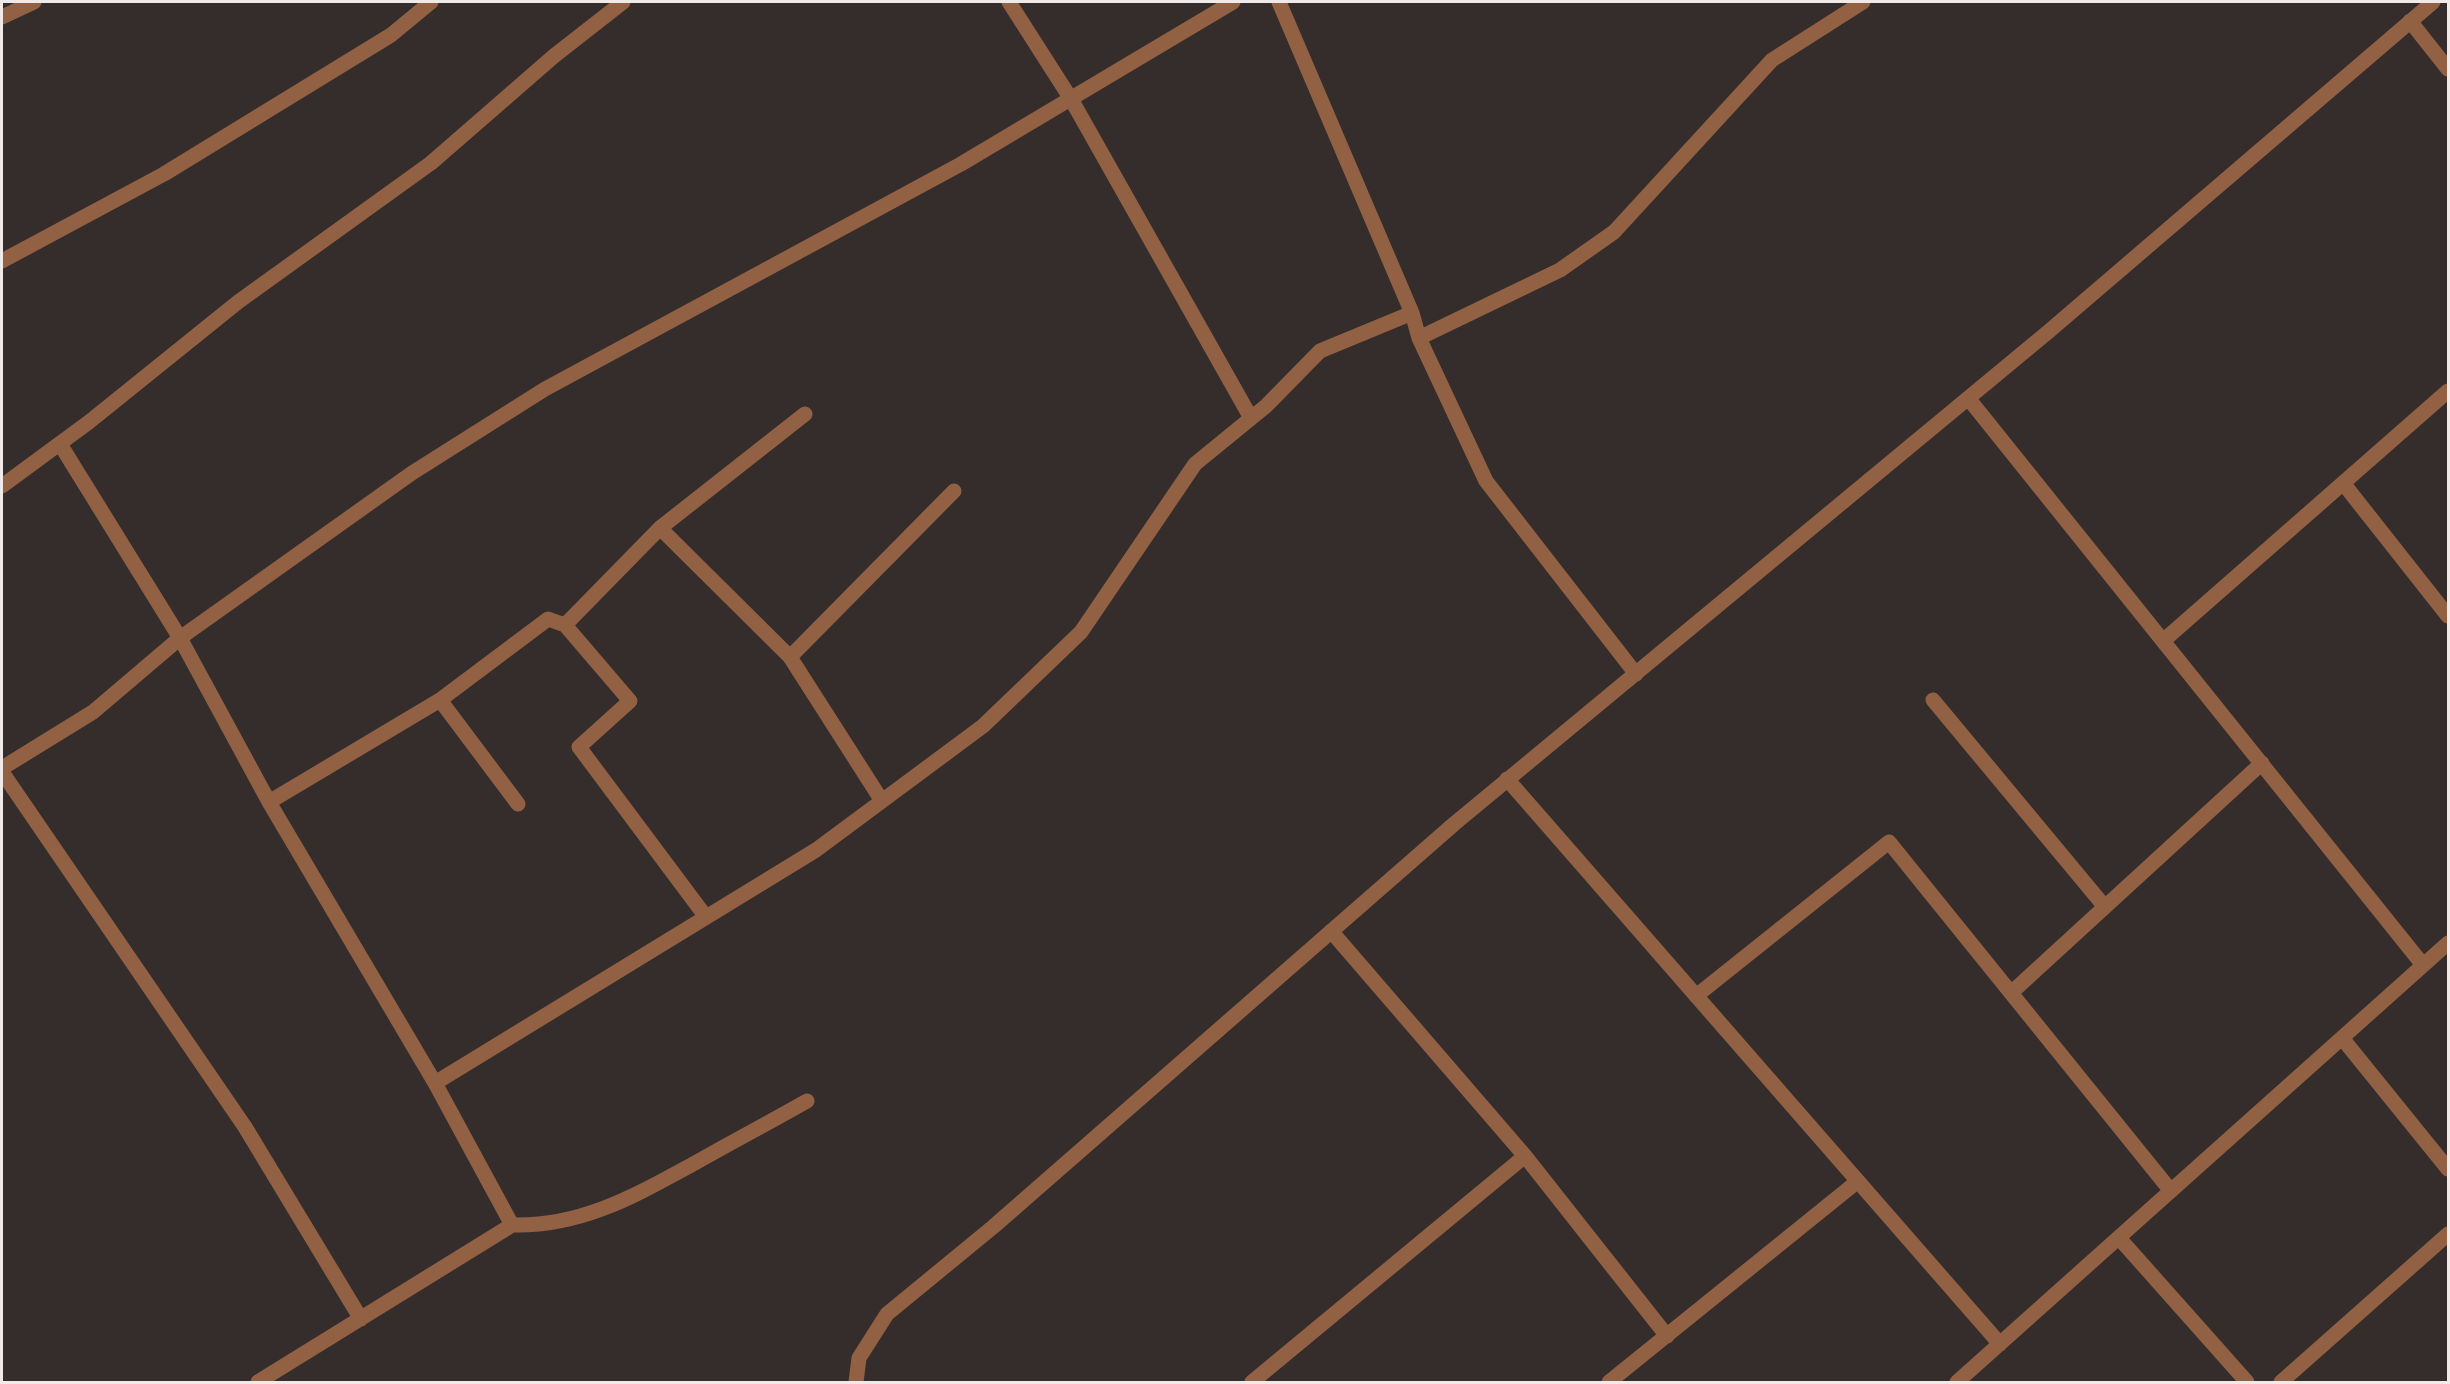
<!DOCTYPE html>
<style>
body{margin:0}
#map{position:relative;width:2450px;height:1384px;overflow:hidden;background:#352d2b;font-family:"Alegreya Sans",sans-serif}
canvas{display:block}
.frame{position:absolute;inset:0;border:3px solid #efe9e8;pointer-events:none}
</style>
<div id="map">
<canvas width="2450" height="1384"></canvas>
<div class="frame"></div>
</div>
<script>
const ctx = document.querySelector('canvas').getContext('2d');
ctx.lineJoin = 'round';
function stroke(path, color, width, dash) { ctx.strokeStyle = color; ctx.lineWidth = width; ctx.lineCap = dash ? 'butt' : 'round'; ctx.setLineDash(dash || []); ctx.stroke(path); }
stroke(new Path2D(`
 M1009,2L1071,99L1251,418
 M1279,2L1412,313L1419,338L1486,481L1636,674
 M2,17L34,2
 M2410,21L2448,69
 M2,261L164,174L391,35L431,2
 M1419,338L1560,270L1614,232L1772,60L1863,2
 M1968,398L2423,965
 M60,444L180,638L269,802L435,1083
 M2343,483L2448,616
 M2,486L89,422L238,302L431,163L554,56L623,2
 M660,528L790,657L882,801
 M2163,641L2448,391
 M790,657L954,491
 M440,700L518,804
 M1933,700L2105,907
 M2,768L93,712L180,638L412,473L545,389L961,164L1233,2
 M2,772L245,1127L361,1319
 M1507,779L2000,1344
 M269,802L440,700L548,619L565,625
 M706,917L579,747L630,701L565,625L660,528L805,414
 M1331,931L1525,1156L1667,1336
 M2011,993L2262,763
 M1696,996L1889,842L2171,1191
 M2342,1038L2448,1169
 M512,1225C582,1227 636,1195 695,1163C732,1142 770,1122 807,1101
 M2119,1238L2247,1382
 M258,1382L512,1225L435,1083L816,850L983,726L1081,632L1195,464L1266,406L1320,351L1412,313
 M856,1382L859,1358L887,1314L993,1227L1454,824L2048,332L2433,2
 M1252,1382L1525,1156
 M1609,1382L1858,1181
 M1957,1382L2448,943
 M2281,1382L2448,1234`), '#926144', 15);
</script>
